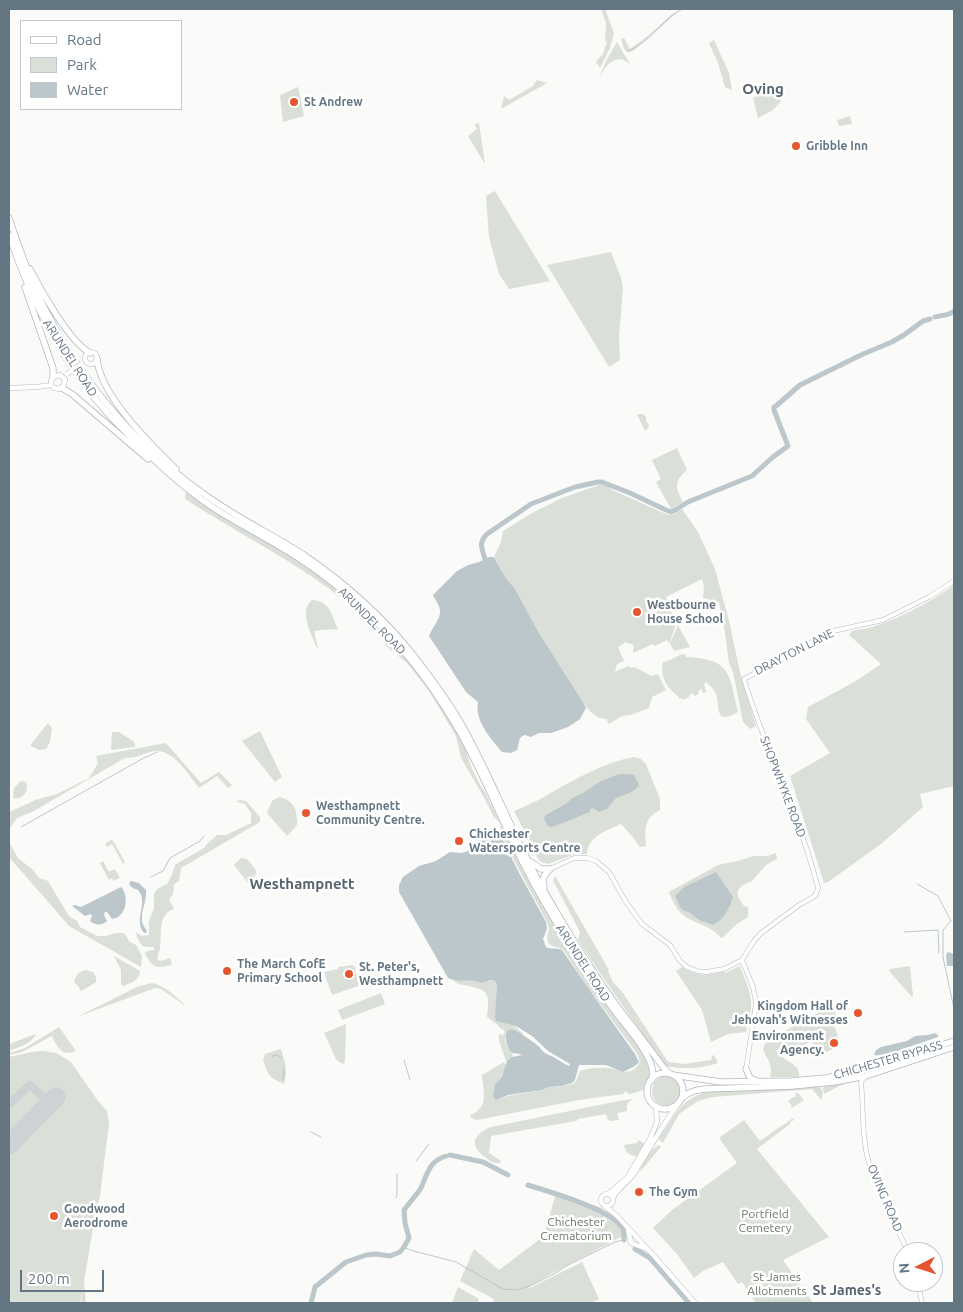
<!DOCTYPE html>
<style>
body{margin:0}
#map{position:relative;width:963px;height:1312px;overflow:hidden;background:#fafaf8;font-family:Ubuntu,sans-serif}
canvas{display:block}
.frame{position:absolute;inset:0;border:10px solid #657683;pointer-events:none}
.legend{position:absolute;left:20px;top:20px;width:162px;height:90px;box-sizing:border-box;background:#fff;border:1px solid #c1c8cd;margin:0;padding:6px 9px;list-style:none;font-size:15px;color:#657683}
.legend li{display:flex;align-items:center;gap:10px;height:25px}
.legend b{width:25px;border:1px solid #c1c8cd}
.north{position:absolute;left:893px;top:1242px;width:50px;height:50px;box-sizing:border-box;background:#fff;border:1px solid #c1c8cd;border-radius:50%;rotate:265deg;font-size:14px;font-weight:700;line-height:20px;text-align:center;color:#657683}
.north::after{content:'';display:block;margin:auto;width:18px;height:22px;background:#e4572e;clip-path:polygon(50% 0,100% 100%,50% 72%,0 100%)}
.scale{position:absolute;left:20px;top:1270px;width:84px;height:22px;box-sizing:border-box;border:2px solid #657683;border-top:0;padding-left:6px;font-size:15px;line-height:18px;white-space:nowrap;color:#657683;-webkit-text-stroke:4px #fff;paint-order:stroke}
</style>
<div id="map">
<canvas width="963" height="1312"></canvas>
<div class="frame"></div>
<ul class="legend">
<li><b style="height:6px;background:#fff"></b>Road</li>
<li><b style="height:14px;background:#dadfd7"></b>Park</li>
<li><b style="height:14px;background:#bbc7cb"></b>Water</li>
</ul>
<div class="north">N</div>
<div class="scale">200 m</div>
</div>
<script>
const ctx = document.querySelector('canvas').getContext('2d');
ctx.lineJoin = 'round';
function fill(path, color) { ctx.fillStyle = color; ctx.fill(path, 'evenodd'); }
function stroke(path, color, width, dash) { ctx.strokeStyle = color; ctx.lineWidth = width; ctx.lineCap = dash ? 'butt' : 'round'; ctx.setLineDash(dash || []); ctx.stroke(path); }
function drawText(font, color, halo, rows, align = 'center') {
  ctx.font = font + ' Ubuntu,sans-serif'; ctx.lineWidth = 5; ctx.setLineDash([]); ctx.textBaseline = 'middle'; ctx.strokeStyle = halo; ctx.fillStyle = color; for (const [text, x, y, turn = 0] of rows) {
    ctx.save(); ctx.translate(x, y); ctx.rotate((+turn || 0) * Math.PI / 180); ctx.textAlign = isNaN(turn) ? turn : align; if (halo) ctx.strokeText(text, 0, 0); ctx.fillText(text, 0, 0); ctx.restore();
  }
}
fill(new Path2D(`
 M601,9H605L614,33L610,48L600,68L596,62L603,54L607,41H605L606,23Z
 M680,10L634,50L628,53L624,49L621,39L624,38L630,49L649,35L671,15Z
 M714,40L729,73L732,90L725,87L718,63L709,43Z
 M617,42L630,64C615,52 607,65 599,78L606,61Z
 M537,80L547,83L501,109L504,96L509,100L533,86Z
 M298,87L304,116L283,122L280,95Z
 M770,88L781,101L773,110L758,118L753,98Z
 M850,116L852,124L839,126L837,120Z
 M479,123L485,164L468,136L477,129L475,124Z
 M495,191L550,281L509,289L499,274L489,237L486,196Z
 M611,252L621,278L623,288L619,337L620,360L609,367L547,265Z
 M637,414H643L646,417V421L649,425L648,428L645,431Z
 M677,448L687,470C674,481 675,487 683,502L671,509L656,482L661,479L652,460Z
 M602,484L607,485L612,490L666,514L672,515L682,509L698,532L715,569L729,621L740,672L756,726L750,729L743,722L733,672L729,663L725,632L719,602L703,598L704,587L702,579L666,597L672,615L676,624L669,644L667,640L655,646L653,644L633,653V649L634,646L632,644H629L626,642L618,647L624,661L617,664L615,672L628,666L631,668L634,667L652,676L658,674L666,690L652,697L649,708L631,715H627L620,717L609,724L606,719C596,719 588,710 583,702L539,633L515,589L506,578L494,557L501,542L503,531L532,513L562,498Z
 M186,492L217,513L282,551L315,573L349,599L369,617L394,643L406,658L440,703L466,749L470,764L480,785L485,792L500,823L494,817L482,794L461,758L456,736L429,691L407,663L386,646L385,643L387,642C369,623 350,604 328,588C283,555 232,530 185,499Z
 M954,585V786L920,794L923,807L881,844L828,882L824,883L790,776L830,753L806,719L808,707L856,681L881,664L849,635L852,631C860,629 868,629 875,626C901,618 932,601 954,585Z
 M312,600C330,601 331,614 338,629L320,630L314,631L318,648H317C312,635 298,611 312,600Z
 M678,625L690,647L674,651L670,643Z
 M685,654L686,657C731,659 729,673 738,712C714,726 720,706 716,694C714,689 710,685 706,682L704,684L706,692L703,693L702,689L699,690L698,694L695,696L692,693L690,695L689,697L683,700L682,698L680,699C677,695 674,693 671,690C664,683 660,671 663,662C672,661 676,655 685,654Z
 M48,723L52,728L50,742L46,749L39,750L31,746V744Z
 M260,731L282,777L275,782L242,741Z
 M112,732H119L134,742L135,744V747L111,750Z
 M166,743L201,783L219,772L232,785L228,788L217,776L199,788C188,774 174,749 154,751C147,752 141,756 135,757C131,758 128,757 123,759L34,811L17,818L12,825L9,830V811H12L35,800L57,794L89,778L98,763L96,756Z
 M634,757L641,759L646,764L660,799V810C643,818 645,830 646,846L640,847L632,836L621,824C607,831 588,835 587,854H575L548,864L541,862L537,857L514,811C526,806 538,801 549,794C576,779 604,762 634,757Z
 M21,781L26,782C29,791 24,798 15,799L13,797L14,788Z
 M279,797C294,800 298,811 297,825L287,836L267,813L272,801Z
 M240,800L246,801L260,817V822L181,868L179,881C171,885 175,887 173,894C172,896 171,897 169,899L174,909C157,914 162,935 160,948C159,953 157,955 158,960L161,961L170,958L172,963L171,965C156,969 153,968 145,954C145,950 150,951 154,950V947H146L142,946L137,937L136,932L142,936L149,935V921L154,908V894L157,889L167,884L172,875L175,865L178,863L204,848L207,844L217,835H226L251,823V813L245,804L237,802V801Z
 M502,825C527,875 553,926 585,972C603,1000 624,1026 643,1054L648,1065L652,1080C645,1091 639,1092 628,1094L626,1091L623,1094L579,1100L477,1120L471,1118L470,1115C490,1108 483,1091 482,1075L504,1062L506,1066C501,1079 494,1083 493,1097L495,1100L508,1096L544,1090L550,1087H558L573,1084L576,1081L580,1071C588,1068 599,1067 608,1068C621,1069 630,1079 640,1062L638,1055L587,986L564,951C560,946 553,948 548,943L547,936L549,929L547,922L519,870L499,831Z
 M112,839L125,862L123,864L112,844L107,847L105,844Z
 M9,842L18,858L33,870L39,878L48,881L69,916L77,921L80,927L97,936H106L115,933H124L130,942L136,945L142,956L141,967L69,926L9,857Z
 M776,853L777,859L766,865L752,881L743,885L738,890C736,896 741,901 744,906L748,907V917L737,924L722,938H721C712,925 692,924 681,913C675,907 672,899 669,892L718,865L738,861L753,856H768Z
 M241,858L247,859L256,870C257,875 252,880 248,883L234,865Z
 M103,861L109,872L115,869L120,878L113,881L112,878L109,880L100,863Z
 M555,876L609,970L608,971L613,982L623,993L668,1062L685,1064L711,1060L712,1056L714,1055L718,1063C704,1068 676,1071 663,1064C635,1022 605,982 578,940L580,932L553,880Z
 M114,956L140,971C139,981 132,982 124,986L121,984V970Z
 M352,965L355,967L358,983V986L332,995L324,972L338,969V967Z
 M740,966C744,977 750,989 751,1000C752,1011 748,1022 746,1032L728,1034L711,1042L702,1010L676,971L682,967C696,976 708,977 723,971L725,973Z
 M910,966L913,996L912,997L889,971L890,969Z
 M86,970L93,972L96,977V982L85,989L80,991L79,987L74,982C76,975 78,972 86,970Z
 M453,980C467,979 480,983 494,980L497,982L496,1020L514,1025L524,1035L523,1036L516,1031L505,1038C505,1045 510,1050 513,1056L507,1061H506L499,1040V1034L503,1035L505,1031L500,1028L499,1026L487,1017C490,992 489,990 464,985C459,984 457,984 453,980Z
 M152,983C164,985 175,996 184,1004V1005L161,989L155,988L77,1017L137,987Z
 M381,993L385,1004L342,1020L338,1010Z
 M833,1005L836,1016L832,1019L838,1036L831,1038L833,1049L824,1053L820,1047L810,1042C800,1048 792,1050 781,1047L776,1051C779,1054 782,1057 785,1059C793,1065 800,1066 799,1077H770C774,1065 767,1060 763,1049L765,1044L768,1040Z
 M346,1024L345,1060L344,1064L339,1062L336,1059L324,1033Z
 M59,1027L76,1051C62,1057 57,1047 52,1036L22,1052L9,1055V1053L25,1048Z
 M36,1034C32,1044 19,1047 9,1051V1044Z
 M281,1049C285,1062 288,1070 284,1084C268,1077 268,1075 263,1059L265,1054Z
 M43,1051L56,1053L71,1062L98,1101L107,1111L109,1123L100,1196L95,1216L84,1282L86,1303H81L83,1289L80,1303H9V1057L32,1052Z
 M652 1091a15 15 0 1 1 30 0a15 15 0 1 1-30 0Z
 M853,1081L839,1086L824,1094L823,1088L826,1085Z
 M819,1086C824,1089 823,1096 821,1100L812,1089L713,1097L698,1101L679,1114L663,1143L659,1140C660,1133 666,1129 669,1123C680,1105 689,1097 709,1091Z
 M797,1092L804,1100L792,1108L791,1107L792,1106L788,1101L793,1097H795L796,1093Z
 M633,1099C628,1102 626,1104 627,1111L617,1113L619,1120L610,1121L609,1120H608L606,1114L578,1119V1120L576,1121L491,1136L489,1153L501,1161L500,1163C494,1164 490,1161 485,1157C468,1145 474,1134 491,1127L619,1101Z
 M793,1118L794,1120L790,1122V1124L757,1149L829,1237L783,1260L813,1303H756L742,1282L738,1284L723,1262L703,1271L694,1278L677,1254L653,1228L672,1210L737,1163L719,1138L744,1120L760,1141Z
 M638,1140L644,1143L638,1156C629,1156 626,1153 624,1145L637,1143Z
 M659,1145L661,1147L639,1173C643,1162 648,1151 659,1145Z
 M556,1193L602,1208L622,1230L623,1236L573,1262L528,1287L530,1288L582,1262L599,1299L591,1303H493L494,1299L460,1281L474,1249L499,1270L544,1236Z
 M458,1287L479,1299L478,1303H452Z`), '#dadfd7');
fill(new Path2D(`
 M489,557H493L495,559L506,578L515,589L539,633L583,702L586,708L580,719L568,727L551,733H539L531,737L525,735C517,737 520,743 517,750L511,753L502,752C491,739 474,720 478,702L466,692L429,636C432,627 441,619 440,610C439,604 435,600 433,595L457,571L468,565L479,562Z
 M619,774H629L634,775L639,785L636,789L629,793L616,798L607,809L599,812L593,808L590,809V812L555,826L550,827L547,825L544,818L546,815L567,803L572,798L583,793L601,781Z
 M488,831L498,832L500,834L518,871L546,922L547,929L543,939L546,947C550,950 557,947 562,950L598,1002L635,1054L639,1062L635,1066L623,1072L606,1065H579L575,1080L572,1083L562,1086L549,1087L543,1090L508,1095L496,1100L494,1099L493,1095L495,1085L502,1076L507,1061L512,1057L522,1055L520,1054L512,1053C506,1048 501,1026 514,1030C517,1031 534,1042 537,1045C540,1047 542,1051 545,1053C548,1055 550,1055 552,1056C558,1060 563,1063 569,1066L570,1064L548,1051L532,1036L516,1026L496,1021L495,1017L497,984L495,981L491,980L481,983C471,978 458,983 448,978L399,892V885L403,877L419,866L436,861L450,852L460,853L466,852L477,845L478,836Z
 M716,872L733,897L731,902V905H730C726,914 721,921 713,925L699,920L689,912L684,911L680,907L675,896L684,887Z
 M131,881L139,883L146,890C147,901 141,910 142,920C142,924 145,928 147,931L146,933H144C133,919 149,903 138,890C133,888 131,888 129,883Z
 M121,887C130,896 126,918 112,919L107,912H105L104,915L107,921C102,926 95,925 90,921L92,916L91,914L85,916L72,906L75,905L81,907Z
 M948,952L954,954V966H947L946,955Z
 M935,1033L938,1035V1037L883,1056L874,1055L876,1050L881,1047L907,1041L915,1036L928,1035Z`), '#bbc7cb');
stroke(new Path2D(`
 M628,51C642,47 658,28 669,18C673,14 678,11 683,9
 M21,827L142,759L157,752
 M151,877L163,871L170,858L200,841L204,836
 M917,884L938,896L951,921L943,930V957L954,1009
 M904,932L938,930L939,953
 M272,1056L277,1055L282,1058
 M404,1060L410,1080
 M283,1080L284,1067
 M311,1132L321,1137
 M416,1161L429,1144
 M395,1198L397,1196V1174
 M404,1247L410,1250L456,1262L503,1289L516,1290L530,1286L556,1273L566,1266L615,1242L623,1240`), '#bbc7cb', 1);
stroke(new Path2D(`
 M935,317C941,315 949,316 954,311
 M485,559C482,548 478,543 487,534L531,504L575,487L598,482H602L630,493L666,510L671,512L677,509L688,502L752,476L773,457L788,446L774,410V407L776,406L800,385L863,354L892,342L904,335L923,321L930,319
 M450,1155L483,1162L508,1175
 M423,1183C429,1169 431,1161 446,1156
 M528,1185C550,1192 609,1209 621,1226C625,1230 624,1237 624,1240
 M635,1249L650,1258L689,1303
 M311,1303L315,1287L346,1262L366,1255L376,1254L390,1256L400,1252L404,1247L409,1238L405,1223L404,1210L419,1191L422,1186`), '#bbc7cb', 5);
stroke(new Path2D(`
 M9,1104L30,1085L50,1103`), '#ced2d4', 8);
stroke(new Path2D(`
 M9,1145L56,1097`), '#ced2d4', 19);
const secondary = new Path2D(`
 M550,869L574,858H587L596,861L609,872L626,902L642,924L670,945L680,961L687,967L697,971L706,972L724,969L742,960L754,941L760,934L799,905L815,896L818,888C800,816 765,750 744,679L786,657L829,632L883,620L929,597L954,581
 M742,960L753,987L756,1003L746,1069
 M865,1077L861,1082C864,1108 861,1134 868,1159C877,1192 895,1222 908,1252
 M918,1282L922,1303`);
const primary = new Path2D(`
 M85 358a6 6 0 1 1 12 0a6 6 0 1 1-12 0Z
 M9,388L37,387L51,385L54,388L60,389L64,385L65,379L60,375L55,376L51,381V385
 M601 1200a6 6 0 1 1 12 0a6 6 0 1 1-12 0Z
 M608,1194L627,1178L650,1139L657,1122L656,1106
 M613,1199L614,1195L633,1175L663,1126L677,1105
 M605,1206L617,1216L655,1257L695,1303
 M628,1230L631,1243L644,1248`);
const highway = new Path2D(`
 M9,218C19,248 29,277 43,305C82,384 141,452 214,501C243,521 275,536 304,555C343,582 380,614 410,651C429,675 448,700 463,727C491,777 511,830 538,880C562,923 588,966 617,1006C632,1026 648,1046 663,1067L670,1074
 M9,235C31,300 63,364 109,415C119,426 130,436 140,446C165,471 190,493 220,512C246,528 274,542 300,559C338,584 372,615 402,649C423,674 442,701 458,729C482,770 499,814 520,857C536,889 555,921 574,951C587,971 600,991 614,1010C627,1027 643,1044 651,1064C653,1070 653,1074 652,1080
 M30,269C41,291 69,341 90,353
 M25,287L53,368V377
 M97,359C100,395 151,445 176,469
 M62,388L72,394L148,459
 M531,862L541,869H550
 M544,887C541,879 545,874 550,869
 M746,1069L750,1078L757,1081
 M647 1091a18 18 0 1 1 36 0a18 18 0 1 1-36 0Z
 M673,1075L721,1082L792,1081L826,1078L862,1070L954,1041
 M682,1098C689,1091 697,1090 706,1089L792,1086L834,1082L866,1076L954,1047`);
stroke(secondary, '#b3babf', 5);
stroke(primary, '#b5babe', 5.5);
stroke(highway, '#b4b9bd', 7);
stroke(secondary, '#fff', 4);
stroke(primary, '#fff', 4.5);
stroke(highway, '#fff', 5.5);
const primaryBridge = new Path2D(`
 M67,374L80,365`);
stroke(primaryBridge, '#b5babe', 5.5, []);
stroke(primaryBridge, '#fff', 4.5);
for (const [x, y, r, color] of [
 [294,102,5,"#e4572e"],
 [796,146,5,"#e4572e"],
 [637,612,5,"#e4572e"],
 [306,813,5,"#e4572e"],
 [459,841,5,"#e4572e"],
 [227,971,5,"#e4572e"],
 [349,974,5,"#e4572e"],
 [858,1013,5,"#e4572e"],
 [834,1043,5,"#e4572e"],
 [639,1192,5,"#e4572e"],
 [54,1216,5,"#e4572e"]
]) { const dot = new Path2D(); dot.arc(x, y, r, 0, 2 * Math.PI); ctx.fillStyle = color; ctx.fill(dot); stroke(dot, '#fff', 2); }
drawText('bold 12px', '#657683', '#fff', [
 ["St Andrew",304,102],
 ["Gribble Inn",806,146],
 ["Westbourne",647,605],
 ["House School",647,619],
 ["Westhampnett",316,806],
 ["Community Centre.",316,820],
 ["Chichester",469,834],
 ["Watersports Centre",469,848],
 ["The March CofE",237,964],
 ["Primary School",237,978],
 ["St. Peter's,",359,967],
 ["Westhampnett",359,981],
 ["Kingdom Hall of",848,1006,"right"],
 ["Jehovah's Witnesses",848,1020,"right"],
 ["Environment",824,1036,"right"],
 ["Agency.",824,1050,"right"],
 ["The Gym",649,1192],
 ["Goodwood",64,1209],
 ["Aerodrome",64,1223]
], 'left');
drawText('12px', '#657683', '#fff', [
 ["ARUNDEL ROAD",70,358,57],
 ["ARUNDEL ROAD",372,621,45],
 ["DRAYTON LANE",794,652,-27],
 ["SHOPWHYKE ROAD",783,787,69],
 ["ARUNDEL ROAD",583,963,57],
 ["CHICHESTER BYPASS",888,1060,-16],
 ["OVING ROAD",885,1198,67]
]);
drawText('12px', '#687a64', '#fff', [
 ["Portfield",765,1214],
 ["Cemetery",765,1228],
 ["Chichester",576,1222],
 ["Crematorium",576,1236],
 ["St James",777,1277],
 ["Allotments",777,1291]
]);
drawText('bold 14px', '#57646e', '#fff', [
 ["St James's",847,1290]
]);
drawText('bold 15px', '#57646e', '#fff', [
 ["Oving",763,89],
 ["Westhampnett",302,884]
]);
</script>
